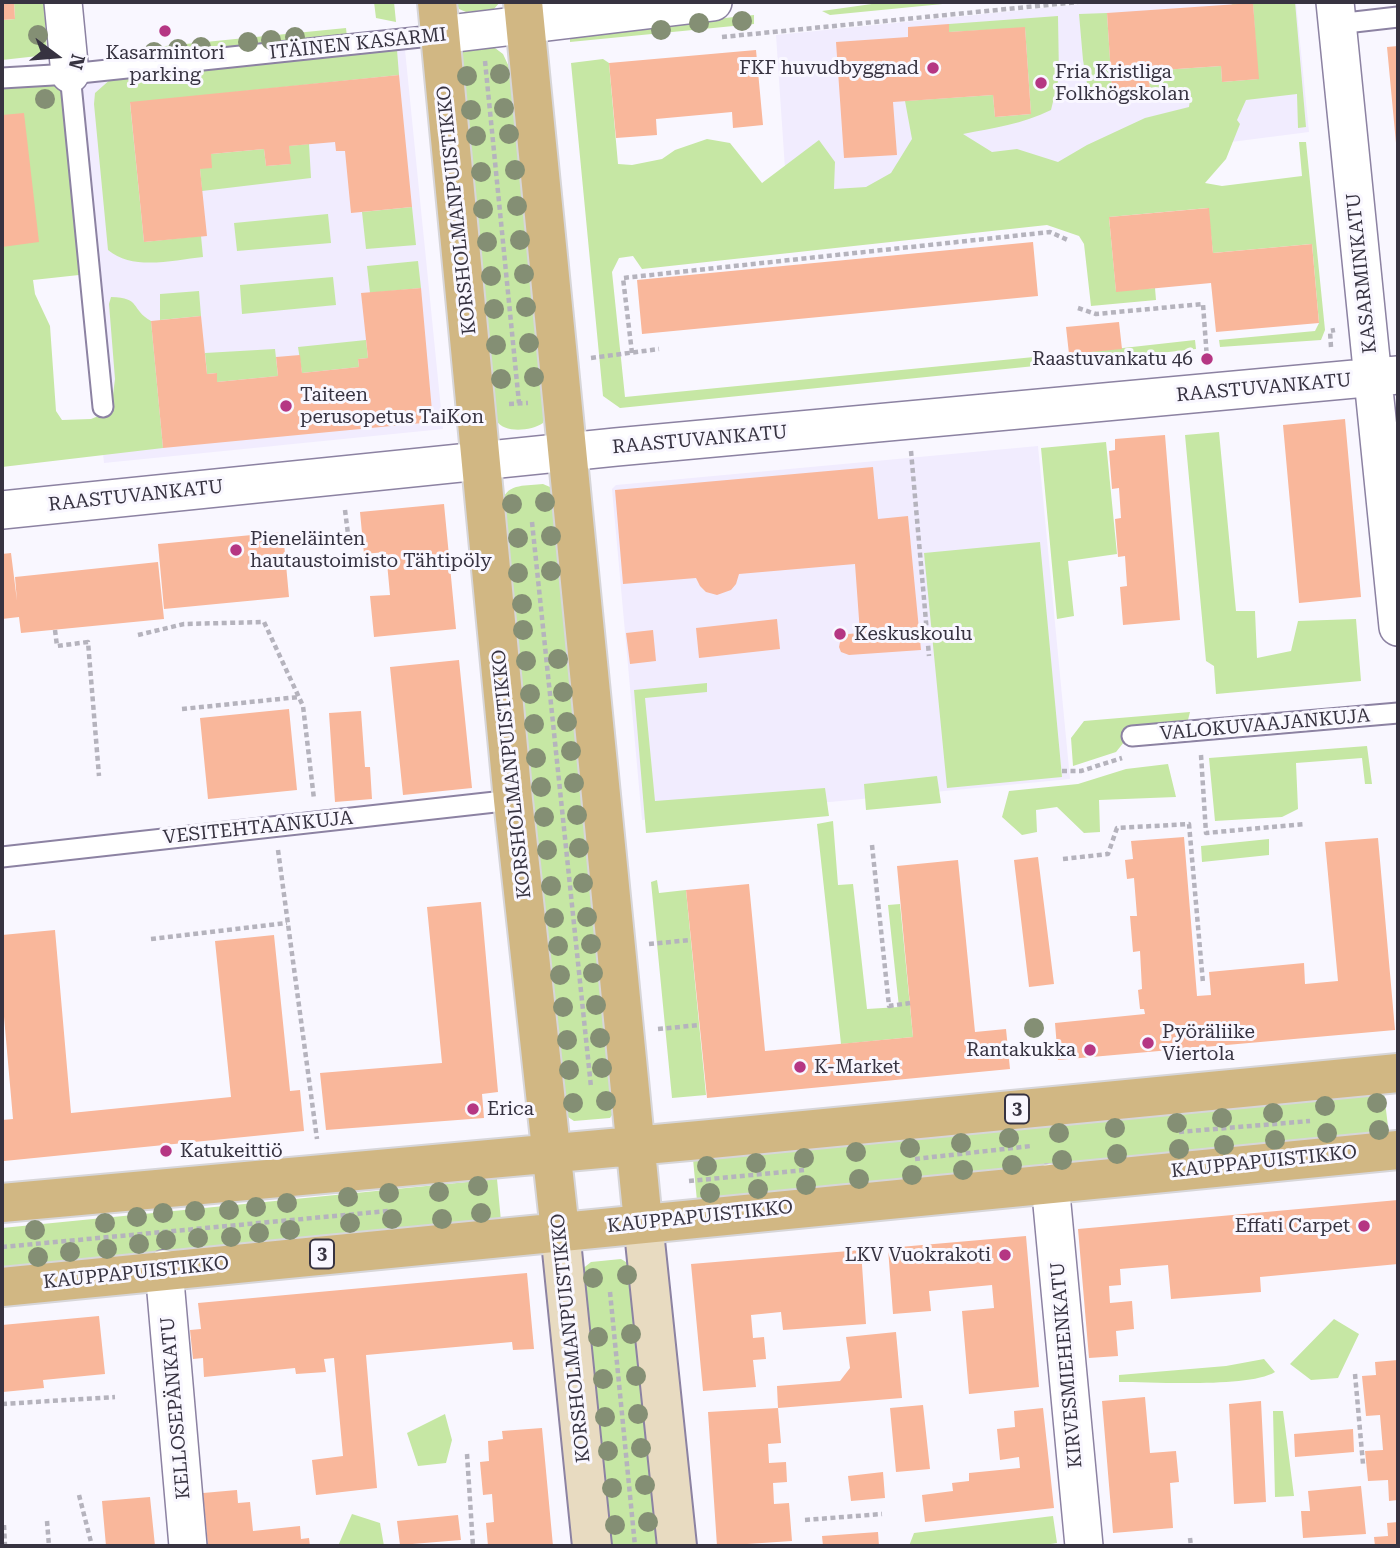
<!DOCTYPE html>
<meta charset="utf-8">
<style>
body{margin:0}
#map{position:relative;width:1400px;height:1548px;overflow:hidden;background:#f9f7ff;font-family:"Roboto Serif",serif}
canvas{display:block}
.frame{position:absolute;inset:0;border:4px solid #373341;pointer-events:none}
.north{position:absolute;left:21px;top:21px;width:70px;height:70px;-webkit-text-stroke:5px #f9f7ff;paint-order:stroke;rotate:106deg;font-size:19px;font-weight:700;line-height:28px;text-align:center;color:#373341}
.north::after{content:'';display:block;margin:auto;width:24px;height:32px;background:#373341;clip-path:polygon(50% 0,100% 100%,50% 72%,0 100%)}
</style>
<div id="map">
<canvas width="1400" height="1548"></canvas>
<div class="frame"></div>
<div class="north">N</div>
</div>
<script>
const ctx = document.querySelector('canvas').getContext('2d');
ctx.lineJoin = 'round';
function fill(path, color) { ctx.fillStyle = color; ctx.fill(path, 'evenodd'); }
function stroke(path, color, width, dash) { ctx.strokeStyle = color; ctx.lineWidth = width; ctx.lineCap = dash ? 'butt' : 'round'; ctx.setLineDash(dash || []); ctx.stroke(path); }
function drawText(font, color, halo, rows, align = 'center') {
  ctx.font = font + ' "Roboto Serif",serif'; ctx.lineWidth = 6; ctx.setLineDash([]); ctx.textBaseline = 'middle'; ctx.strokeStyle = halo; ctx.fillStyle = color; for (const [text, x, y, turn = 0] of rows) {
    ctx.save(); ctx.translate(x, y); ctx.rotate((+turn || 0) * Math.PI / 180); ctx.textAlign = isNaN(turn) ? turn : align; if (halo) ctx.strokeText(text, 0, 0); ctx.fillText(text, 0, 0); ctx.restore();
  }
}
fill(new Path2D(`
 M1102,2H1296L1309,132L787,199L776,35Z
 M404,40L443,429L104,463L65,74Z
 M1038,446L1070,779L642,820L612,489L616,485Z`), '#f1ecfe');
fill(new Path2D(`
 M14,2H44L47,55L2,60V20L15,19Z
 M374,2H394L396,22L376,18Z
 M456,2H500L494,9L466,12L459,9Z
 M886,2H963L830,15L822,11Z
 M1236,2H1295L1306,127L1298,128L1297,94L1246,100L1237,120L1240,124L1226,159L1205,183L1222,186L1302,176L1299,142H1306L1325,330L1321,340L1220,347L1219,340L1315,331L1319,323L1312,244L1213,253L1208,208L1109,217L1116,291L1155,288L1156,300L1091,306L1084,244L1079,236L1047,225L642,269L633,256L619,258L612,272L625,397L1034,357L1035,366L620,408L603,396L571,63L603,59L609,63L618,164L632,165L662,159L675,150L707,139L730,143L762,183L819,140L835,162L834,189L866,187L891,173L912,139L905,101L993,95L995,117L1031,114L1025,28L949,32V24L1058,16L1059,77L1051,110C1023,124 993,128 963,134L992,152L1017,149L1058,162L1087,145L1145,118L1189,107L1191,93L1150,88L1148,71L1221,66L1222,82L1258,79L1253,4L1231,5Z
 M1107,13L1112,90H1125L1100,103L1090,101L1083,60L1079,14Z
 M754,15V24L570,42V34Z
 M346,28L347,37L126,59L125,50Z
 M491,45L503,54L509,67L544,416L543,423C531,431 504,434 496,420L460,51Z
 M397,50L399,75L130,103L144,242L201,236L203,257C173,260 133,271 108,250L94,104L95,93L112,78Z
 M62,84L79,275L33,280L35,294L50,326L56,411L62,420L91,419L111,411L115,379L109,304L111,297C142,298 130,309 151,321L163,448L2,467V88Z
 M309,144L311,178L202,191L200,169L211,154L264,149L266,166L290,164L289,146Z
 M412,207L416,245L366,249L362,212Z
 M328,214L331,243L237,251L234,223Z
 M418,261L421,288L370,293L367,266Z
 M333,277L336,305L242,314L240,285Z
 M199,291L201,316L160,320V294Z
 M366,340L368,358L358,359L359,367L302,373L298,347Z
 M1195,340L1196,349L1058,364L1057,353L1069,354Z
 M275,349L278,376L217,382L216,373L207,374L205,353Z
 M1219,432L1236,611H1255L1257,658L1291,651L1298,621L1356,619L1361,681L1216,694L1214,666L1206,661L1185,435Z
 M1106,442L1117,554L1068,561L1074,616L1057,619L1041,448Z
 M543,484L550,487L554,494L616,1109L610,1118L574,1121L565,1115L503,500C507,483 528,486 543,484Z
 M1040,542L1062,777L947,788L924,553Z
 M707,683V692L645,698L655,801L825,788L829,816L646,833L634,690Z
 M1190,712L1188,720L1137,726L1116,752L1073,766L1071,738L1084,721Z
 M1367,746L1372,784H1365L1362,758L1296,763L1298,809L1282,817L1215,821L1209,758Z
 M1168,764L1176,797L1099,800L1100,832L1084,833L1057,807L1036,810L1037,832L1022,835L1002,817L1009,791L1078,784L1126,769Z
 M937,776L941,803L866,810L864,784Z
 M833,821L838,885L853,884L867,1009L899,1007L888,905L900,904L913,1037L841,1044L817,824Z
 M1269,839V855L1202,862L1201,846Z
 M657,880L659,893L686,890L706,1095L672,1098L651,882Z
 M1384,1093L1389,1135L697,1201L693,1159Z
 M497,1179L501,1221L2,1271V1228Z
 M621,1259L631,1265L659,1546H610L581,1270L591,1262Z
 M1334,1319L1359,1334L1338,1378L1311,1380L1290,1364Z
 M1264,1359L1275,1372C1249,1388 1153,1382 1119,1382V1375L1226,1366Z
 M1273,1411H1283L1294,1496L1275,1497Z
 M445,1414L452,1440L446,1463L418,1466L407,1433Z
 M352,1514L380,1523L384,1546H338Z
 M1053,1516L1057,1543L1038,1546H909L914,1533Z`), '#c6e7a4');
fill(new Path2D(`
 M2,2H14L15,19L2,20Z
 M1253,3L1259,79L1222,82L1221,66L1148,71L1150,88L1112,91L1107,13Z
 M949,24V32L1025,27L1031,114L995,117L993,95L893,102L897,155L844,158L836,42L908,37V27Z
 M1398,46V143H1396L1387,47Z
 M756,50L763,125L733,128L732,112L656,119L657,135L616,138L609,63Z
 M399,75L412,207L351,213L345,151H336L335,142L289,146L291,164L266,166L264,149L211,154L212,168L200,169L207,236L144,242L130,102Z
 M24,113L39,242L2,247V115Z
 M1209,208L1213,253L1312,244L1319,323L1216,332L1211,283L1116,292L1109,217Z
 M1033,242L1038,296L642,334L637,280Z
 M421,288L433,422L163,448L151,321L201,316L207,374L217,373V382L278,376L276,357L300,355L302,373L359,367L358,359L368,358L361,293Z
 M1119,322L1122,349L1069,354L1066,327Z
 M1345,419L1361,597L1299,603L1283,425Z
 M1165,435L1180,620L1123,625L1120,587L1127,586L1125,556L1118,557L1115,519L1121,518L1119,488L1112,489L1109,451L1115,450V439Z
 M873,467L878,519L908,516L921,650L849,655L841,652L839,647L841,637L848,634L860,633L855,564L739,574L736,584L731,590L717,595L706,592L700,586L696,578L623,584L615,490Z
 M444,504L456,629L374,637L370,596L390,595L386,552L364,554L360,512Z
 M283,532L289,597L164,609L158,544Z
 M11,553L17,601L15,577L158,562L164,619L21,633L19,617L2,619V554Z
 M777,619L780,649L699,658L696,628Z
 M653,630L656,661L630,664L626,633Z
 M459,660L472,788L403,795L390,667Z
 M289,709L297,790L208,799L200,718Z
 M361,711L365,767H370L372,799L335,802L329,713Z
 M1184,837L1197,996L1211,995L1209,972L1304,963L1305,984L1338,981L1325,842L1378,838L1395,1030L1058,1060L1055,1023L1145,1014L1144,1009H1140L1138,990L1142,989L1140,951L1133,952L1130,916H1137L1134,878L1127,879L1125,860L1133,859L1131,841Z
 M1038,857L1054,984L1029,987L1014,860Z
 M958,860L975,1032L1006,1029L1010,1069L707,1098L686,890L749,884L765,1051L913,1037L897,866Z
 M481,902L498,1092L482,1094L484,1118L326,1130L320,1073L442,1063L427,907Z
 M55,930L71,1113L231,1097L215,941L274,935L290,1091L300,1090L304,1131L4,1161L2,1120L13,1119L2,994V935Z
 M1398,1200V1264L1260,1277L1261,1292L1171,1299L1168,1265L1120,1269L1121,1285L1109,1286L1110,1303L1132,1301L1134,1329L1116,1331L1118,1356L1089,1358L1078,1229Z
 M1026,1236L1039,1387L969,1394L962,1311L994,1308L992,1285L929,1291L931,1311L893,1314L888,1248Z
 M861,1250L866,1324L783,1330L781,1312L751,1315L753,1338L764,1337L766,1359L753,1360L756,1387L703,1391L691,1264Z
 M527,1273L534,1349L513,1350L512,1342L366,1355L377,1488L316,1495L312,1460L343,1456L334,1358L324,1359L326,1372L296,1374L295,1368L204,1377L203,1358L193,1359L190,1330L201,1329L198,1303Z
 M99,1316L105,1374L43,1380L44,1388L3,1392L2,1325Z
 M896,1332L902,1398L778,1408L777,1386L840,1381L850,1368L846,1337Z
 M1398,1360V1500L1389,1501L1388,1480L1368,1481L1365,1451L1383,1450L1380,1415L1366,1416L1362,1376L1376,1375L1375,1362Z
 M1145,1397L1150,1453L1176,1451L1179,1482L1170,1483L1173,1528L1113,1533L1102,1401Z
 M1261,1401L1266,1502L1234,1504L1229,1404Z
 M923,1405L930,1469L896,1472L890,1408Z
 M778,1408L781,1443L768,1444L769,1463L786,1462L787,1482L773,1483L774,1504L789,1503L792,1541L717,1546L708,1412Z
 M1043,1408L1054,1508L925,1522L922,1495L953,1491L952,1483L969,1481V1473L1020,1468L1019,1457L1000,1460L997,1429L1015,1427L1014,1411Z
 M542,1428L553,1546H488L486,1523L494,1522L492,1494L483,1495L480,1462L489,1461L488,1441L503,1439L502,1431Z
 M1353,1429L1354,1452L1295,1457L1294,1434Z
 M883,1472L885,1498L851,1501L848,1476Z
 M1361,1486L1366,1534L1303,1538L1301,1511H1310L1308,1491Z
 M237,1490L238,1503L250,1502L253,1531L300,1526L301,1539L309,1538L310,1546H208L203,1493Z
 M150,1497L155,1546H106L102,1501Z
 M458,1515L461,1540L400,1545L397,1521Z
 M1398,1522V1546H1375L1374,1537L1388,1536L1387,1523Z
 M878,1532L879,1546H823L822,1536Z`), '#f9b79b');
const service = new Path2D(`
 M1337,24L1398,17
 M70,74L103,407
 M2,78L70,74L440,35
 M1132,736L1398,713
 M2,857L513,800`);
const minor = new Path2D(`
 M63,2L70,74
 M1335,2L1398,627
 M440,35L713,2
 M2,510L616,447L1398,375
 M1050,1183L1084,1546
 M164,1269L188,1546`);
const secondary = new Path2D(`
 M643,1222L677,1546
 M560,1231L592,1546`);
const primary = new Path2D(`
 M437,2L513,800L560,1231
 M523,2L643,1222
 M2,1203L700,1140L1398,1073
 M2,1287L1398,1150`);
stroke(service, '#8c82a2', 23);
stroke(minor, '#8c82a2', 40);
stroke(secondary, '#8c82a2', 42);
stroke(primary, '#d7d6d9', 42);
stroke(new Path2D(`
 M722,37L1078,2
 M485,61L519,403
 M1078,308L1096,314L1203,304L1207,359
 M1331,347L1330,331L1335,330
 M632,353L623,278L1050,232L1070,241
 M591,358L659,349
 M509,404L528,403
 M911,451L929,656
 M345,510L348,534
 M532,522L591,1087
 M55,630L57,646L88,642L99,776
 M138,635L184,624L264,622L303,706L314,799
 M182,709L299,697
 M1201,755L1206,833L1305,824
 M1062,771H1081L1122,758
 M872,845L889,1006L910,1003
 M278,850L317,1139
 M1063,859L1108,854L1117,828L1189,824L1203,983
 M151,939L287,923
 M649,944L691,940
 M658,1029L700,1025
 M1179,1132L1310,1121
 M915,1159L1031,1146
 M689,1181L805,1170
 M2,1247L388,1211
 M610,1292L635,1546
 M1355,1374L1363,1464
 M2,1404L115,1397
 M467,1454L473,1546
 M79,1495L92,1546
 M805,1520L882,1514
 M47,1521L49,1546
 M4,1525L5,1546
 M1190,1538L1191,1546`), '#b5b3bd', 4.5, [5, 3.5]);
stroke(service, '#fff', 19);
stroke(minor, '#fff', 37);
stroke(secondary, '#e8dbc1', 38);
stroke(primary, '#d1b783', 38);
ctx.fillStyle = '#848f74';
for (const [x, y] of [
 [742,21],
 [699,23],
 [661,30],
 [38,35],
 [295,37],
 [271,40],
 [248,42],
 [201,47],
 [178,49],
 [154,52],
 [500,74],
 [467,76],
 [45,99],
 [504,108],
 [471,110],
 [509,134],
 [476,136],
 [515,170],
 [481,172],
 [517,206],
 [483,209],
 [520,240],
 [487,242],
 [524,274],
 [491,276],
 [526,307],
 [494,309],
 [529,343],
 [496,345],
 [534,377],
 [501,379],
 [545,502],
 [512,504],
 [551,536],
 [518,538],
 [551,571],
 [518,573],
 [522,604],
 [523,630],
 [558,659],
 [526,661],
 [563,692],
 [530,694],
 [567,722],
 [534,724],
 [571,751],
 [536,758],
 [574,783],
 [541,787],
 [577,815],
 [544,817],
 [579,848],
 [547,850],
 [583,883],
 [551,886],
 [587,917],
 [554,918],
 [591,944],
 [558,946],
 [593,973],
 [560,975],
 [596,1005],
 [563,1007],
 [1034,1028],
 [600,1038],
 [567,1040],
 [602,1068],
 [569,1070],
 [606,1101],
 [573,1103],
 [1377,1103],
 [1325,1106],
 [1273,1113],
 [1222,1118],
 [1177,1123],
 [1115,1128],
 [1379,1130],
 [1059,1133],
 [1327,1133],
 [1009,1138],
 [1275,1140],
 [961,1143],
 [1224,1145],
 [910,1148],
 [1179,1149],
 [856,1152],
 [1117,1154],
 [804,1158],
 [1062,1160],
 [756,1163],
 [1012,1165],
 [707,1166],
 [963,1170],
 [912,1175],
 [859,1179],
 [806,1185],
 [478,1186],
 [758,1189],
 [439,1192],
 [389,1193],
 [710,1193],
 [348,1197],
 [287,1203],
 [256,1207],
 [229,1210],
 [195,1211],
 [163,1213],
 [481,1213],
 [137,1217],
 [392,1219],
 [442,1219],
 [105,1223],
 [350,1223],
 [35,1230],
 [290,1230],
 [259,1233],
 [231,1237],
 [198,1238],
 [166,1240],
 [139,1244],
 [107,1249],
 [70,1252],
 [38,1257],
 [627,1275],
 [593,1278],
 [631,1334],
 [598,1337],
 [636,1376],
 [603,1379],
 [638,1414],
 [605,1417],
 [641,1448],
 [608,1451],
 [645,1485],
 [612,1488],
 [648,1522],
 [615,1525]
]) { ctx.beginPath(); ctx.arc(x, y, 10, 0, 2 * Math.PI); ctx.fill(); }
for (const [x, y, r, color] of [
 [165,31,7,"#b53683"],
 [933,68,7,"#b53683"],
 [1041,83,7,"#b53683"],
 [1207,359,7,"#b53683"],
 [286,406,7,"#b53683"],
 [236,550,7,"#b53683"],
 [840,634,7,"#b53683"],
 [1148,1043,7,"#b53683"],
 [1090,1050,7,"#b53683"],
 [800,1067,7,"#b53683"],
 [473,1109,7,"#b53683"],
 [166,1151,7,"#b53683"],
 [1364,1226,7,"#b53683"],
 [1005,1255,7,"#b53683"]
]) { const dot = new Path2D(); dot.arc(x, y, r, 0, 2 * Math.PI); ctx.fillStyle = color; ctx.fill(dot); stroke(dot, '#f9f7ff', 2.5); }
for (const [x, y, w] of [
 [1017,1109,24],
 [322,1254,24]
]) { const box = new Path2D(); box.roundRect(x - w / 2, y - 14.5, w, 29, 5); ctx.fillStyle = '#f9f7ff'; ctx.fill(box); stroke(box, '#373341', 2); }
drawText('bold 18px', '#373341', null, [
 ["3",1017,1109],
 ["3",322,1254]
]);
drawText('19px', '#373341', '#f9f7ff', [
 ["ITÄINEN KASARMI",358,44,-6],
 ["KORSHOLMANPUISTIKKO",457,210,-96],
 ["KASARMINKATU",1362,273,-96],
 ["RAASTUVANKATU",1264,388,-5],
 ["RAASTUVANKATU",700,440,-5],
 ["RAASTUVANKATU",136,496,-6],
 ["VALOKUVAAJANKUJA",1265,725,-5],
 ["KORSHOLMANPUISTIKKO",512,774,-96],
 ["VESITEHTAANKUJA",258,828,-6],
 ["KAUPPAPUISTIKKO",1264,1162,-6],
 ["KAUPPAPUISTIKKO",700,1217,-6],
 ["KAUPPAPUISTIKKO",136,1273,-6],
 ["KORSHOLMANPUISTIKKO",571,1338,-96],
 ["KIRVESMIEHENKATU",1067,1365,-95],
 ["KELLOSEPÄNKATU",176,1408,-95]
]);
drawText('19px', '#373341', '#f9f7ff', [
 ["Kasarmintori",165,53,"center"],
 ["parking",165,75,"center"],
 ["FKF huvudbyggnad",919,68,"right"],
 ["Fria Kristliga",1055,72],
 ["Folkhögskolan",1055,94],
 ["Raastuvankatu 46",1193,359,"right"],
 ["Taiteen",300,395],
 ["perusopetus TaiKon",300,417],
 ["Pieneläinten",250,539],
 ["hautaustoimisto Tähtipöly",250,561],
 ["Keskuskoulu",854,634],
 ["Pyöräliike",1162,1032],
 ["Viertola",1162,1054],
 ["Rantakukka",1076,1050,"right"],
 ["K-Market",814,1067],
 ["Erica",487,1109],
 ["Katukeittiö",180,1151],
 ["Effati Carpet",1350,1226,"right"],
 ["LKV Vuokrakoti",991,1255,"right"]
], 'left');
</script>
